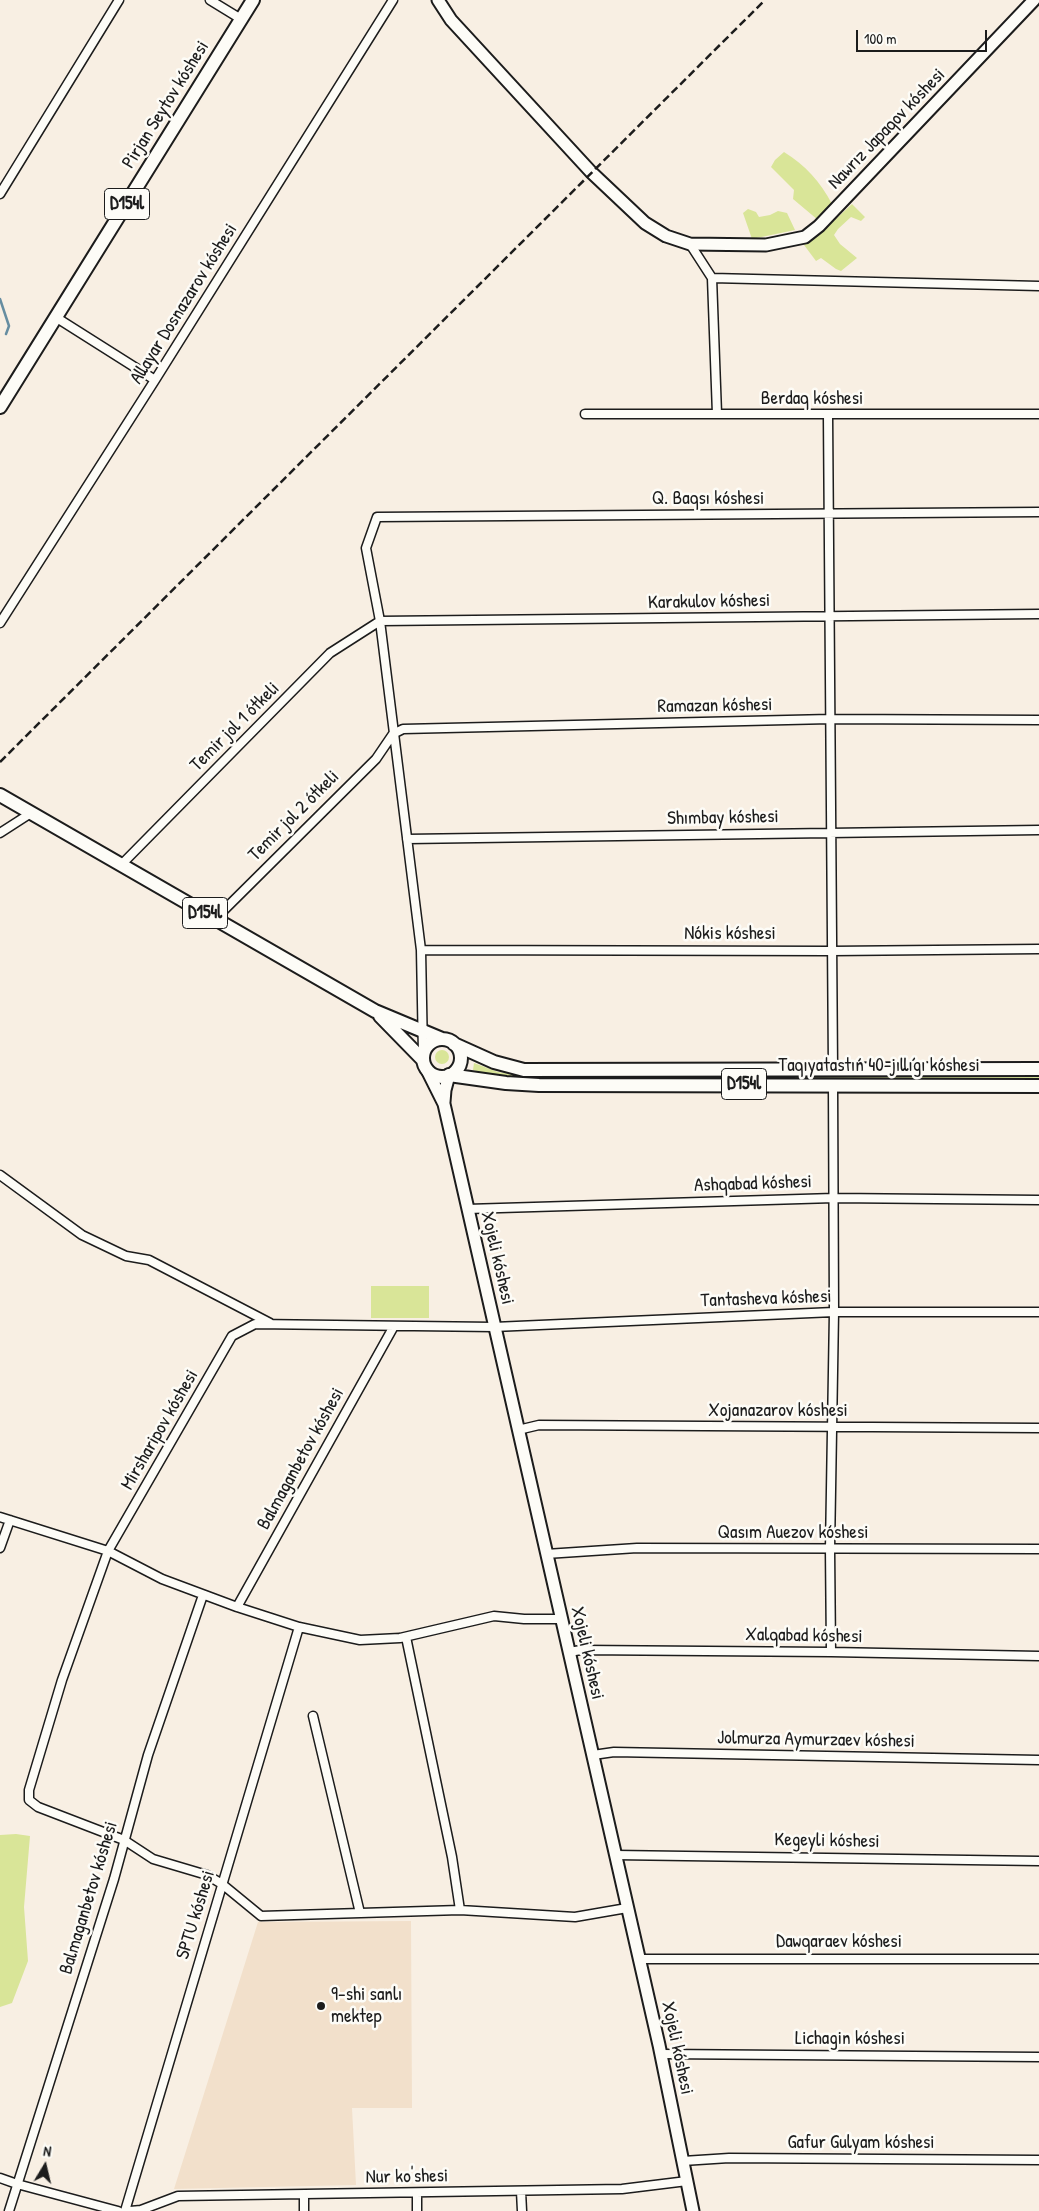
<!DOCTYPE html>
<meta charset="utf-8">
<style>
body{margin:0}
#map{position:relative;width:1039px;height:2211px;overflow:hidden;background:#f8efe3;font-family:"Patrick Hand",sans-serif}
canvas{display:block}
.north{position:absolute;left:20px;top:2141px;width:50px;height:50px;-webkit-text-stroke:4px #fdfcf7;paint-order:stroke;rotate:9deg;font-size:14px;font-weight:700;line-height:20px;text-align:center;color:#1c1c1c}
.north::after{content:'';display:block;margin:auto;width:18px;height:22px;background:#1c1c1c;clip-path:polygon(50% 0,100% 100%,50% 72%,0 100%)}
.scale{position:absolute;left:856px;top:30px;width:131px;height:22px;box-sizing:border-box;border:2px solid #1c1c1c;border-top:0;padding-left:6px;font-size:15px;line-height:18px;white-space:nowrap;color:#1c1c1c;-webkit-text-stroke:4px #fdfcf7;paint-order:stroke}
</style>
<div id="map">
<canvas width="1039" height="2211"></canvas>
<div class="north">N</div>
<div class="scale">100 m</div>
</div>
<script>
const ctx = document.querySelector('canvas').getContext('2d');
ctx.lineJoin = 'round';
function fill(path, color) { ctx.fillStyle = color; ctx.fill(path, 'evenodd'); }
function stroke(path, color, width, dash) { ctx.strokeStyle = color; ctx.lineWidth = width; ctx.lineCap = dash ? 'butt' : 'round'; ctx.setLineDash(dash || []); ctx.stroke(path); }
function drawText(font, color, halo, rows, align = 'center') {
  ctx.font = font + ' "Patrick Hand",sans-serif'; ctx.lineWidth = 5; ctx.setLineDash([]); ctx.textBaseline = 'middle'; ctx.strokeStyle = halo; ctx.fillStyle = color; for (const [text, x, y, turn = 0] of rows) {
    ctx.save(); ctx.translate(x, y); ctx.rotate((+turn || 0) * Math.PI / 180); ctx.textAlign = isNaN(turn) ? turn : align; if (halo) ctx.strokeText(text, 0, 0); ctx.fillText(text, 0, 0); ctx.restore();
  }
}
fill(new Path2D(`
 M411,1921L412,2108H352L356,2185L174,2189L258,1922Z`), '#f2e0cb');
fill(new Path2D(`
 M784,152C806,166 820,181 832,204L818,220L793,199L794,190L771,167L775,160Z
 M852,204L865,217L861,221L851,217L838,229L834,235L840,244L857,258L841,271L836,269L821,258L816,261L804,245L825,229Z
 M748,209L756,212L759,217L770,215L778,211L787,213L795,230L752,239L743,213Z
 M435 1057a7 7 0 1 1 14 0a7 7 0 1 1-14 0Z
 M474,1063L498,1072L522,1076L1039,1075V1078L522,1080L495,1077L473,1070Z
 M371,1286H429V1318H371Z
 M16,1834L30,1836L24,1907L28,1961L12,2003L0,2007V1835Z`), '#d9e598');
stroke(new Path2D(`
 M0,299L9,326L6,334`), '#668da1', 2.5);
const street = new Path2D(`
 M210,0L241,19
 M0,194L119,0
 M690,244L712,278L717,414
 M712,278L1039,286
 M57,318L155,380
 M585,414H1039
 M828,415L833,1069
 M0,623L155,380L393,0
 M0,833L31,813
 M407,839L1039,830
 M121,865L330,653L380,621L1039,614
 M215,919L376,759L393,734L403,729L830,719L1039,720
 M421,950L832,951L1039,949
 M423,1054L421,950L380,621L366,548L377,517L1039,512
 M0,1175L82,1235L126,1256L149,1260L270,1323
 M467,1209L834,1198L1039,1200
 M518,1430L539,1425L1039,1428
 M0,1517L108,1551L162,1579L237,1607L299,1627L360,1640L400,1638L494,1616L524,1619H561
 M0,1548L10,1520
 M546,1554L637,1548L1039,1549
 M237,1607L394,1326
 M406,1637L452,1857L460,1910
 M569,1652L581,1650L831,1652L1039,1656
 M831,1652L830,1549L834,1312L833,1084
 M313,1716L360,1913
 M593,1755L614,1752L1039,1760
 M615,1855L1039,1861
 M627,1908L575,1917L460,1910L261,1916L222,1884L207,1875L153,1859L124,1840L38,1807L29,1800V1790L62,1680L108,1551L232,1336L255,1324L494,1327L834,1312H1039
 M639,1959H1039
 M661,2054L1039,2057
 M683,2161L729,2158L1039,2160
 M0,2178L17,2184L118,2211
 M521,2191L522,2211
 M417,2193V2211
 M304,2195V2211
 M9,2211L114,1879L148,1755L203,1595
 M125,2211L299,1627
 M130,2211L141,2210L178,2196L622,2189L687,2181`);
const secondary = new Path2D(`
 M438,0L451,20L591,172L645,223L666,236L690,244L766,245L805,237L819,226L1034,0
 M427,1070L444,1104L659,2045L693,2211
 M444,1102L445,1090L449,1075`);
const primary = new Path2D(`
 M0,407L253,0
 M0,795L375,1011L442,1039
 M380,1016L423,1060
 M423 1058a19 19 0 1 1 38 0a19 19 0 1 1-38 0Z
 M454,1044L494,1062L524,1070L1039,1069
 M449,1075L506,1083L539,1085L1039,1086`);
stroke(street, '#1c1c1c', 11);
stroke(secondary, '#1c1c1c', 15);
stroke(primary, '#1c1c1c', 16);
stroke(street, '#fdfcf7', 8);
stroke(secondary, '#fdfcf7', 11);
stroke(primary, '#fdfcf7', 12);
stroke(new Path2D(`
 M0,762L765,0`), '#1c1c1c', 2.5, [8, 4]);
for (const [x, y, r, color] of [
 [321,2006,5,"#1c1c1c"]
]) { const dot = new Path2D(); dot.arc(x, y, r, 0, 2 * Math.PI); ctx.fillStyle = color; ctx.fill(dot); stroke(dot, '#fdfcf7', 2); }
for (const [x, y, w] of [
 [127,204,45],
 [205,913,45],
 [744,1084,45]
]) { const box = new Path2D(); box.roundRect(x - w / 2, y - 15.5, w, 31, 4); ctx.fillStyle = '#fdfcf7'; ctx.fill(box); stroke(box, '#1c1c1c', 1); }
drawText('bold 18px', '#1c1c1c', null, [
 ["D154l",127,204],
 ["D154l",205,913],
 ["D154l",744,1084]
]);
drawText('19px', '#1c1c1c', '#fdfcf7', [
 ["Pirjan Seytov kóshesi",166,105,-58],
 ["Nawrız Japaqov kóshesi",887,129,-46],
 ["Allayar Dosnazarov kóshesi",184,304,-58],
 ["Berdaq kóshesi",812,399],
 ["Q. Baqsı kóshesi",708,499],
 ["Karakulov kóshesi",709,602,-1],
 ["Ramazan kóshesi",715,706,-1],
 ["Temir jol 1 ótkeli",235,727,-45],
 ["Temir jol 2 ótkeli",294,816,-45],
 ["Shımbay kóshesi",723,818,-1],
 ["Nókis kóshesi",730,934],
 ["Taqıyatastıń 40-jıllıǵı kóshesi",879,1066],
 ["Ashqabad kóshesi",753,1184,-2],
 ["Xojeli kóshesi",497,1258,77],
 ["Tantasheva kóshesi",766,1299,-2],
 ["Xojanazarov kóshesi",778,1411],
 ["Mirsharipov kóshesi",160,1430,-60],
 ["Balmaganbetov kóshesi",301,1459,-61],
 ["Qasım Auezov kóshesi",793,1533],
 ["Xalqabad kóshesi",804,1636,1],
 ["Xojeli kóshesi",587,1653,77],
 ["Jolmurza Aymurzaev kóshesi",816,1740,1],
 ["Kegeyli kóshesi",827,1841,1],
 ["Balmaganbetov kóshesi",89,1898,-73],
 ["SPTU kóshesi",196,1915,-73],
 ["Dawqaraev kóshesi",839,1942],
 ["Lichagin kóshesi",850,2039],
 ["Xojeli kóshesi",677,2048,78],
 ["Gafur Gulyam kóshesi",861,2143],
 ["Nur ko'shesi",407,2177,-1]
]);
drawText('19px', '#1c1c1c', '#fdfcf7', [
 ["9-shi sanlı",331,1995],
 ["mektep",331,2017]
], 'left');
</script>
